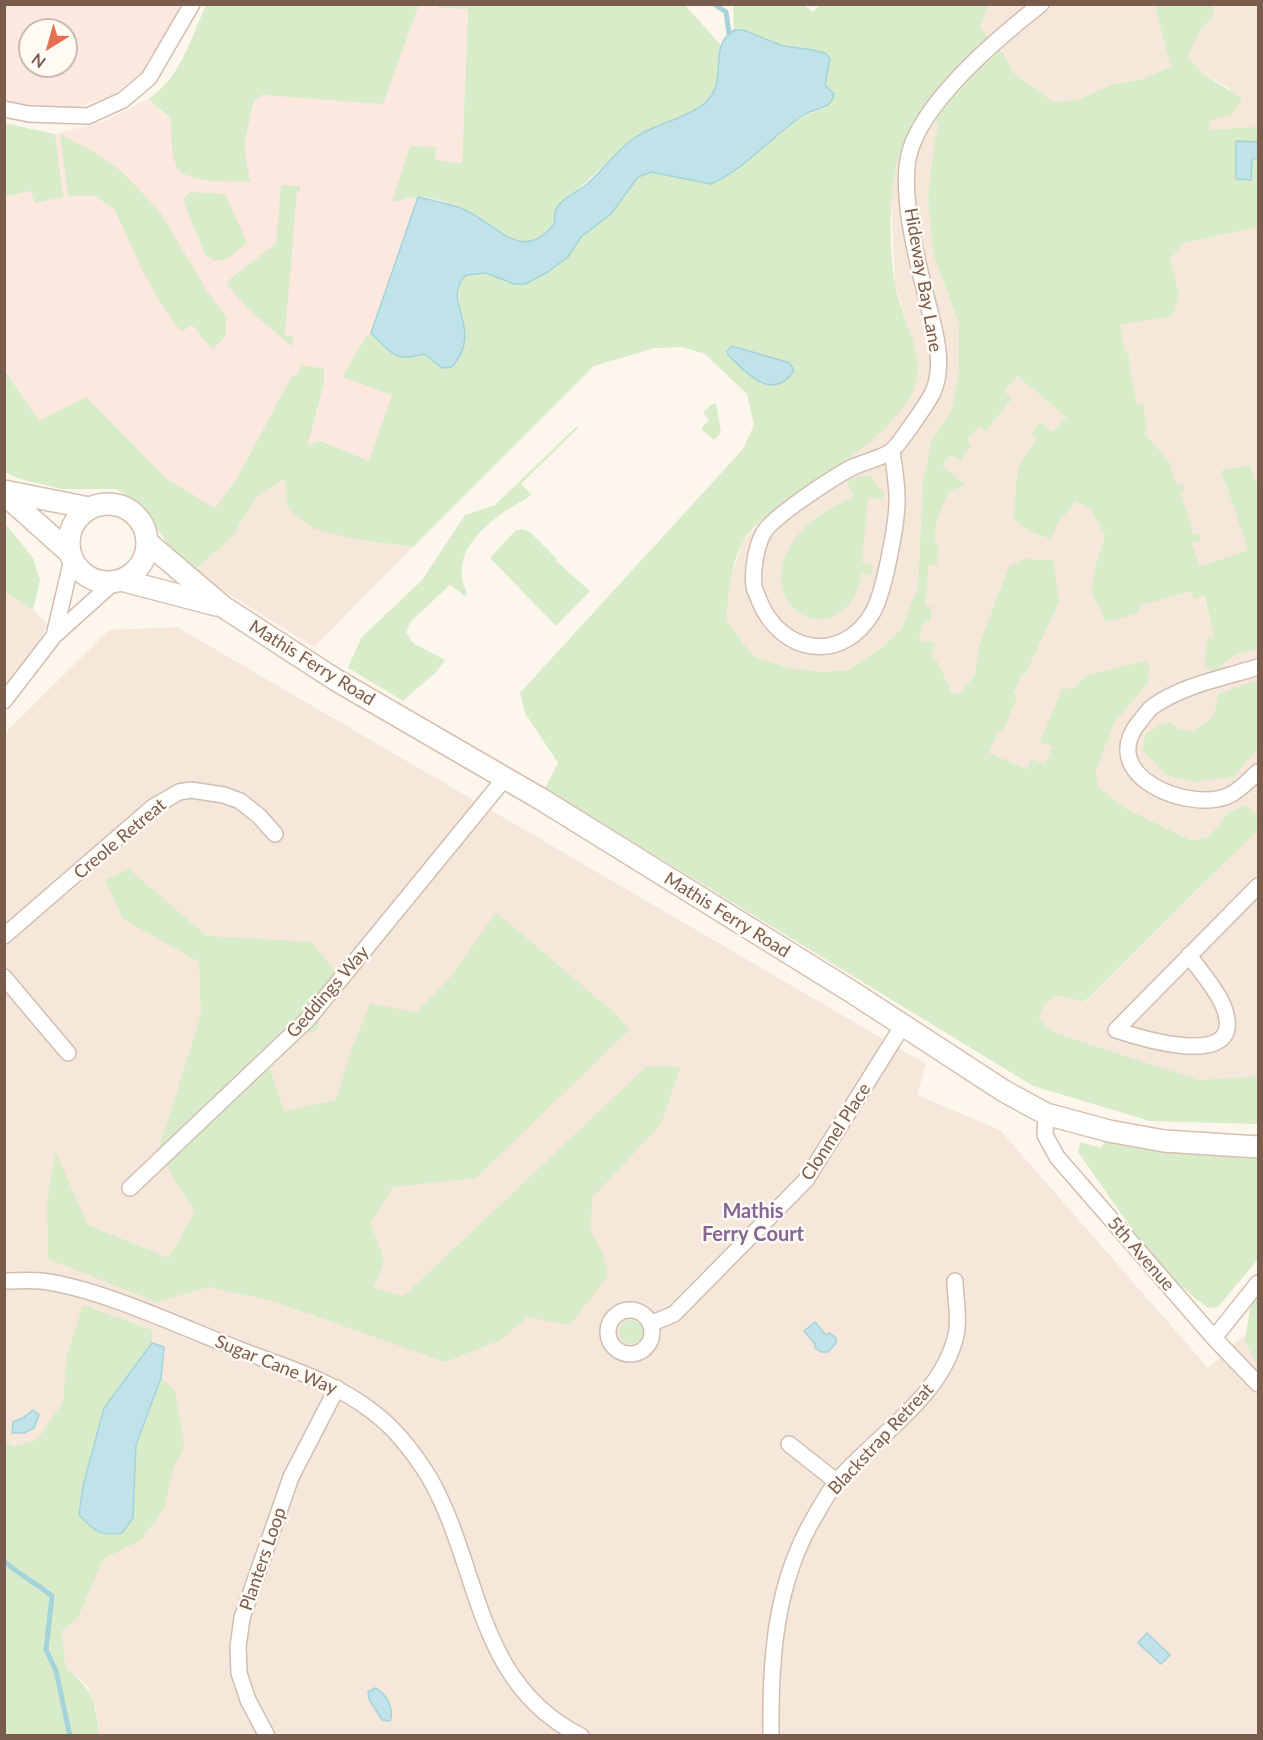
<!DOCTYPE html>
<style>
body{margin:0}
#map{position:relative;width:1263px;height:1740px;overflow:hidden;background:#fdf6ec;font-family:Lato,sans-serif}
canvas{display:block}
.frame{position:absolute;inset:0;border:6px solid #7a5c4d;pointer-events:none}
.north{position:absolute;left:18px;top:18px;width:60px;height:60px;box-sizing:border-box;background:#fffaf3;border:2px solid #cabbb1;border-radius:50%;rotate:217deg;font-size:16px;font-weight:700;line-height:24px;text-align:center;color:#7a5c4d}
.north::after{content:'';display:block;margin:auto;width:21px;height:27px;background:#e76f51;clip-path:polygon(50% 0,100% 100%,50% 72%,0 100%)}
</style>
<div id="map">
<canvas width="1263" height="1740"></canvas>
<div class="frame"></div>
<div class="north">N</div>
</div>
<script>
const ctx = document.querySelector('canvas').getContext('2d');
ctx.lineJoin = 'round';
function fill(path, color) { ctx.fillStyle = color; ctx.fill(path, 'evenodd'); }
function stroke(path, color, width, dash) { ctx.strokeStyle = color; ctx.lineWidth = width; ctx.lineCap = dash ? 'butt' : 'round'; ctx.setLineDash(dash || []); ctx.stroke(path); }
function drawText(font, color, halo, rows, align = 'center') {
  ctx.font = font + ' Lato,sans-serif'; ctx.lineWidth = 5; ctx.setLineDash([]); ctx.textBaseline = 'middle'; ctx.strokeStyle = halo; ctx.fillStyle = color; for (const [text, x, y, turn = 0] of rows) {
    ctx.save(); ctx.translate(x, y); ctx.rotate((+turn || 0) * Math.PI / 180); ctx.textAlign = isNaN(turn) ? turn : align; if (halo) ctx.strokeText(text, 0, 0); ctx.fillText(text, 0, 0); ctx.restore();
  }
}
fill(new Path2D(`
 M988,5H1157L1156,13L1171,66L1143,79L1111,85L1077,100L1053,102L1014,73L1002,52L980,27Z
 M1211,5H1258V202L1209,195V121L1230,88L1203,74L1186,57L1202,28L1213,17Z
 M935,114L938,128L928,199L933,254L959,324V369L952,410L931,442L923,482L918,585L902,628L880,649L851,669L826,672L789,668L754,657L727,621L729,582L743,542L762,520L918,372L911,337L895,284L891,198L895,161L909,135Z
 M1258,227V487L1250,465L1221,470L1248,550L1200,566L1192,543L1202,540L1194,535L1180,492L1185,490L1183,484L1177,486L1169,461L1145,434L1147,427L1143,404H1137L1128,354L1134,352L1125,353L1120,324L1173,316L1179,292L1170,260L1184,243Z
 M1017,376L1066,417L1053,432L1032,434L1036,438L1017,470L1013,519L1057,525L1076,500L1090,510L1105,535L1094,571L1091,592L1106,621L1139,612L1137,606L1192,591L1203,596L1214,636L1215,671L1235,655L1258,649V815L1245,805L1226,814L1210,836L1192,841L1123,807L1098,786L1096,771L1114,723L1148,683L1098,673L1085,676L1073,690L1061,692L1040,742L1052,747L1045,765L1028,769L988,753L998,730L1003,732L1018,695L1014,694L1022,674L1025,675L1035,650L980,646L975,675L960,693L952,694L939,664L919,640L924,621L930,622L925,606L929,564L936,565L934,544L937,521L948,492L942,466L951,455L959,461L972,445L967,441L979,426L986,431L1012,399L1005,393Z
 M285,479L353,539L413,547L314,647L193,572L233,536L257,496Z
 M5,592L28,605L48,624L38,645L5,686Z
 M177,627L926,1064L917,1095L1000,1130L1208,1368L1258,1323V1735H99L96,1709L87,1685L66,1668L61,1632L78,1618L102,1560L5,1531V733L109,630Z
 M1258,830V1076L1199,1080L1053,1032L1039,1019L1043,1006L1058,994L1085,1002Z`), '#f5e8da');
fill(new Path2D(`
 M5,5H183L171,30L144,71L111,96L76,108L5,106ZM30,30H66V66H30Z
 M419,5L468,9L462,163L435,160L436,147L392,200L418,197L371,333L366,336L343,376L393,395L369,461L320,441L308,446L324,383V370L302,365L296,375L291,377L237,478L215,509L167,479L86,398L39,422L5,369L4,197L30,191L57,162L55,134L105,121L148,99L174,123L243,144L254,101L262,95L383,103Z`), '#fde8e0');
fill(new Path2D(`
 M820,4L988,5L980,27L1002,52L1014,73L1053,102L1077,100L1111,85L1143,79L1171,66L1156,13L1157,5L1213,6V17L1202,28L1187,57L1203,74L1242,98L1233,114L1209,121V130L1258,127V227L1184,243L1170,260L1179,292L1173,316L1120,325L1125,353L1134,351L1128,354L1137,404L1143,403L1147,427L1145,434L1169,461L1177,485L1183,484L1185,490L1180,492L1194,535L1199,533L1202,540L1192,543L1200,566L1248,550L1221,470L1250,465L1258,487V649L1235,655L1215,671L1204,667L1207,638L1214,636L1204,596L1194,599L1192,591L1138,606L1139,613L1106,622L1091,592L1094,571L1105,535L1090,510L1076,501L1057,525L1051,539L1028,531L1013,519L1017,470L1036,438L1031,434L1041,422L1053,432L1066,417L1017,376L1005,392L1012,399L986,431L979,426L967,441L972,445L960,461L951,455L942,466L966,485L948,492L937,521L934,544L939,545L937,565H929L925,606L932,607L930,622L924,621L919,640L936,643L931,653L939,664L952,694L960,693L975,675L979,646L1009,566L1024,559L1053,560L1059,602L1025,675L1022,674L1014,693L1018,695L1003,732L998,731L989,753L1027,769L1031,759L1045,764L1052,747L1040,742L1063,686L1072,690L1085,676L1144,661L1149,665L1148,683L1114,723L1096,771L1098,786L1123,807L1192,841L1210,836L1226,814L1245,805L1258,815V830L1084,1002L1058,995L1043,1006L1039,1019L1053,1032L1199,1080L1258,1076V1124L1150,1121L1033,1086L545,788L558,763L525,713L520,693L743,449L754,425L747,394L705,354L683,347L655,348L594,366L413,547L353,539L313,528L288,509L285,479L257,496L233,536L193,572L174,554L144,509L117,489H61L20,479L5,472L4,369L39,421L86,397L167,479L215,508L237,478L291,377L296,375L302,365L324,369V383L308,445L320,441L369,461L392,395L342,377L366,336L371,333L380,341L413,357L424,354L432,360C437,348 457,315 459,304C460,288 451,290 466,275L486,273L514,284L574,249L581,237L625,197L631,184L638,177L651,172L666,173L711,184C741,165 796,112 826,108L830,89L825,86L830,59L825,53L813,50L783,46L743,30H734L733,5H804L813,12ZM934,114L938,128L934,146L928,199L933,254L959,324V369L952,410L931,442L923,482L918,585L902,628L880,649L851,669L826,672L789,668L754,657L727,621C728,594 730,566 743,542C752,525 771,513 786,502C826,473 889,438 912,393C930,359 900,318 895,284C889,250 886,160 910,134C917,127 927,121 934,114ZM733,346L790,363L770,386L760,383L728,355Z
 M206,5V4L419,5L383,104L262,95L254,101L244,144L250,182C233,181 183,184 176,166C170,152 172,134 171,119L148,99C180,79 191,38 206,5Z
 M439,5H685L720,44L718,84L709,100L697,109L633,138L554,212L555,223C523,264 498,226 468,211C456,205 432,197 419,197C410,196 401,202 392,201L410,146L436,147L435,160L462,163L468,9L438,8Z
 M4,123L55,134L63,197L35,203L30,191L5,197Z
 M60,134L96,153L121,171L158,209L208,292L226,317V335L213,350L192,325L181,332L163,307L142,270L115,210L95,196H68Z
 M281,185L300,186V192H297L285,336H293L292,347L248,309L227,285L229,280L276,243Z
 M190,192L225,194L247,242C236,253 218,271 205,253L185,206L183,199Z
 M712,404H716L717,408L721,433L714,440L701,429L709,420L703,413Z
 M577,426V429L521,484L532,495C498,514 445,547 467,593L465,596L450,585L411,621L406,632L413,643L445,660L436,672L403,701L348,668L361,638L422,580L465,515L495,505Z
 M870,475L884,494L881,499L868,498L862,562L872,564L873,574H861C845,663 737,606 801,531C815,515 836,506 854,496L847,484L850,479Z
 M5,523L33,558L40,580L33,610L5,592Z
 M522,529L530,532L557,559L556,561L590,591L556,626L490,558L515,531Z
 M1258,680V748L1233,777L1193,782L1166,775L1143,751L1145,734L1160,725L1172,722L1178,729L1194,731L1214,716L1218,694Z
 M129,869L207,936L312,942L337,974L315,1032L279,1037L270,1069L284,1111L336,1100L352,1048L370,1004L416,1012L454,973L496,912L617,1015L629,1030L476,1178L393,1187L371,1223L384,1261L374,1288L404,1296L647,1066L680,1067L661,1124L592,1198L591,1233L603,1253L608,1276L570,1325L527,1317L501,1340L445,1362L273,1301L209,1287L156,1302L48,1259L47,1206L55,1151L88,1225L169,1258L195,1211L175,1182L159,1148L201,1015L199,962L123,919L105,880Z
 M1106,1140L1258,1153V1259L1218,1307L1208,1308C1154,1269 1116,1205 1078,1152L1081,1142L1101,1148Z
 M1258,1291V1366L1245,1342L1251,1300Z
 M83,1305L152,1330V1343L123,1381L133,1518L136,1445L161,1378L175,1391L184,1447L173,1469L164,1509L141,1540L103,1559L78,1618L61,1632L66,1668C94,1691 95,1701 99,1735H5L4,1440L13,1447L37,1440L63,1402L67,1355Z
 M619 1332a12 12 0 1 1 24 0a12 12 0 1 1-24 0Z`), '#d8ecc9');
const water = new Path2D(`
 M734,30H743L783,46L813,50L825,53L830,59L825,85L834,94C831,111 814,107 802,116C771,137 745,169 711,184L651,172L638,177L611,214L581,237L568,257L548,272L525,284H514L486,273L466,275C439,302 486,327 452,367L442,368L424,354C394,363 391,352 371,333L418,197C434,201 453,204 467,211C497,225 523,265 555,223C554,216 554,212 558,206C565,196 578,192 587,184C603,170 616,151 633,139C650,126 676,121 695,110C736,88 703,49 734,30Z
 M1236,141L1258,142V158L1252,159L1251,180L1236,179Z
 M732,346L790,363L794,371C771,403 748,373 728,355L727,351Z
 M815,1322L826,1335L830,1333L836,1338V1343L828,1352H821L815,1348V1344L804,1331Z
 M152,1343L164,1347L161,1378L136,1445L133,1518L122,1533C101,1537 93,1530 79,1515L83,1486L104,1408Z
 M33,1410L39,1415L34,1428L24,1433H12L13,1422L23,1418Z
 M1147,1633L1170,1655L1161,1664L1138,1643Z
 M375,1688C386,1692 395,1710 390,1721L382,1720L369,1699L368,1692Z`);
fill(water, '#bfe3e8');
stroke(water, '#a5d3da', 1.5);
stroke(new Path2D(`
 M714,4L726,12L729,33
 M4,1561C19,1575 36,1583 52,1596L46,1650L56,1671L70,1736`), '#a5d3da', 5);
const minor = new Path2D(`
 M4,109L29,114L88,116L123,100L149,78L192,4
 M892,451C894,468 898,487 897,504C896,528 884,592 873,612C843,664 781,655 759,600C758,596 754,590 754,586C752,572 756,547 763,534C770,518 834,477 851,468C863,462 879,459 890,452C897,448 929,401 933,392C945,365 935,331 928,304C918,264 897,187 911,148C928,97 999,37 1041,4
 M54,636L72,559
 M1258,667C1223,678 1183,685 1152,707C1147,711 1144,717 1140,721C1094,776 1191,814 1230,795C1240,790 1250,779 1258,772
 M4,701L54,636L115,581
 M4,936L153,807L179,792L191,790L224,795L240,801L259,816L275,834
 M1189,955C1202,974 1224,997 1227,1019C1234,1068 1137,1037 1116,1030L1258,886
 M4,977L68,1053
 M1046,1114L1045,1135L1057,1157L1214,1338L1258,1384
 M130,1188L308,1019L505,778
 M4,1281C16,1281 29,1280 41,1281C100,1288 181,1327 238,1349C284,1367 334,1381 373,1412C396,1429 414,1453 429,1477C481,1567 474,1683 581,1736
 M608 1332a22 22 0 1 1 44 0a22 22 0 1 1-44 0Z
 M650,1324L674,1314L806,1180L903,1025
 M1214,1338L1258,1283
 M789,1444L837,1482
 M267,1736L248,1700L239,1673L238,1647L242,1618L291,1477L337,1388
 M771,1736C770,1659 775,1583 815,1516C822,1504 829,1491 837,1481C877,1435 942,1397 956,1335C960,1319 955,1297 955,1281`);
const secondary = new Path2D(`
 M4,491L89,508
 M4,494L70,553
 M69 543a39 39 0 1 1 78 0a39 39 0 1 1-78 0Z
 M147,542L222,606L336,680L541,799L852,992L1004,1091L1046,1114L1109,1131L1164,1141L1258,1147
 M121,580L216,605`);
stroke(minor, '#d1beb0', 18);
stroke(secondary, '#d6c0b0', 24);
stroke(minor, '#fff', 15);
stroke(secondary, '#fff', 21);
drawText('18px', '#7a5c4d', '#fffaf3', [
 ["Hideway Bay Lane",923,280,80],
 ["Mathis Ferry Road",312,663,32],
 ["Creole Retreat",120,839,-40],
 ["Mathis Ferry Road",727,915,32],
 ["Geddings Way",328,992,-49],
 ["Clonmel Place",836,1132,-57],
 ["5th Avenue",1141,1254,49],
 ["Sugar Cane Way",276,1365,22],
 ["Blackstrap Retreat",881,1439,-47],
 ["Planters Loop",263,1559,-71]
]);
drawText('bold 20px', '#846695', '#fffaf3', [
 ["Mathis",753,1212],
 ["Ferry Court",753,1235]
]);
</script>
